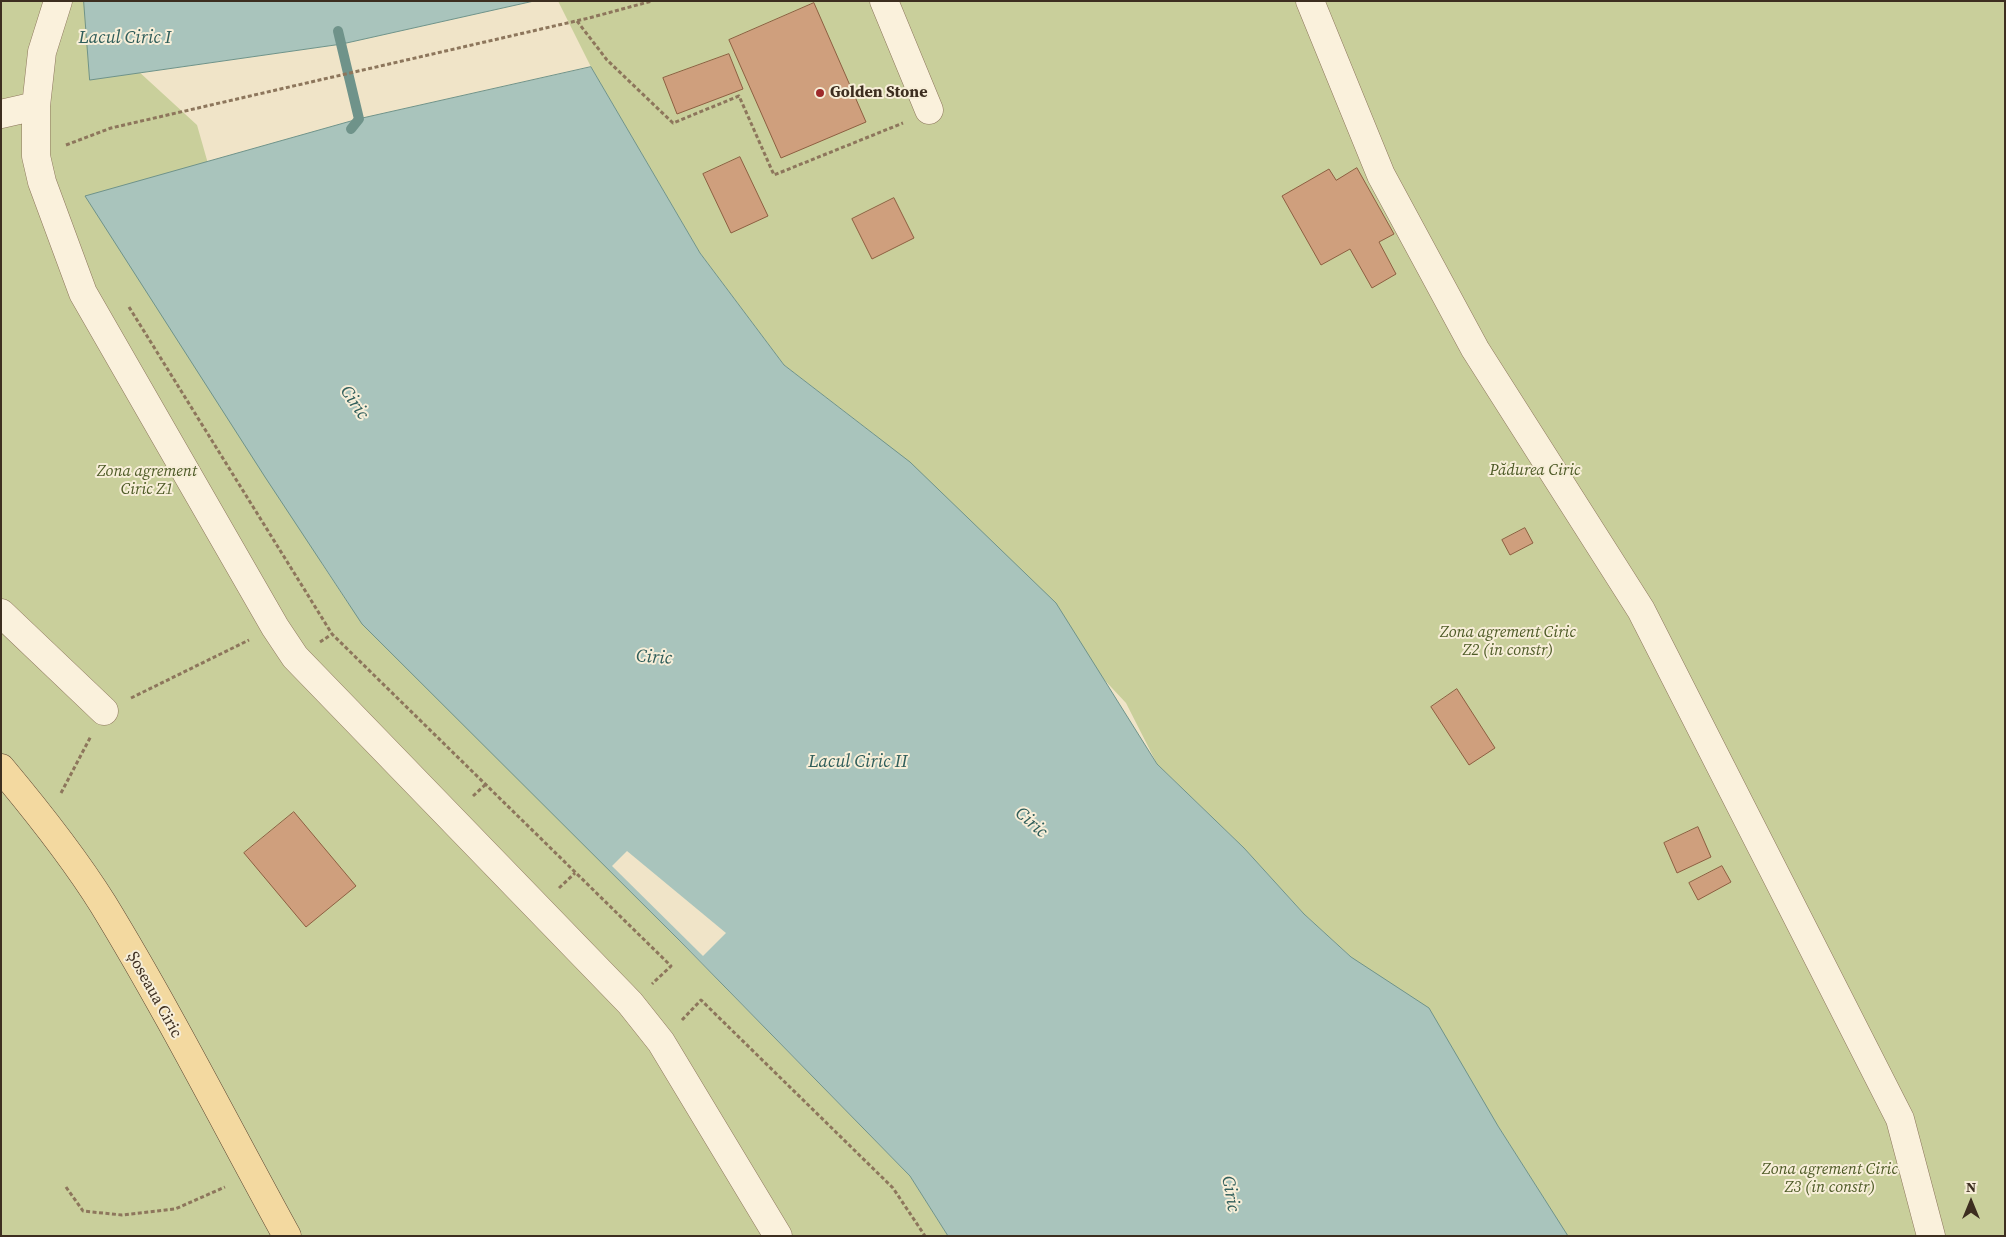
<!DOCTYPE html>
<meta charset="utf-8">
<style>
body{margin:0}
#map{position:relative;width:2006px;height:1237px;overflow:hidden;background:#f0e4c8;font-family:"Source Serif 4",serif}
canvas{display:block}
.frame{position:absolute;inset:0;border:2px solid #3d2e20;pointer-events:none}
.north{position:absolute;left:1946px;top:1177px;width:50px;height:50px;-webkit-text-stroke:4px #f7eed8;paint-order:stroke;rotate:0deg;font-size:14px;font-weight:700;line-height:20px;text-align:center;color:#3d2e20}
.north::after{content:'';display:block;margin:auto;width:18px;height:22px;background:#3d2e20;clip-path:polygon(50% 0,100% 100%,50% 72%,0 100%)}
</style>
<div id="map">
<canvas width="2006" height="1237"></canvas>
<div class="frame"></div>
<div class="north">N</div>
</div>
<script>
const ctx = document.querySelector('canvas').getContext('2d');
ctx.lineJoin = 'round';
function fill(path, color) { ctx.fillStyle = color; ctx.fill(path, 'evenodd'); }
function stroke(path, color, width, dash) { ctx.strokeStyle = color; ctx.lineWidth = width; ctx.lineCap = dash ? 'butt' : 'round'; ctx.setLineDash(dash || []); ctx.stroke(path); }
function drawText(font, color, halo, rows, align = 'center') {
  ctx.font = font + ' "Source Serif 4",serif'; ctx.lineWidth = 4; ctx.setLineDash([]); ctx.textBaseline = 'middle'; ctx.strokeStyle = halo; ctx.fillStyle = color; for (const [text, x, y, turn = 0] of rows) {
    ctx.save(); ctx.translate(x, y); ctx.rotate((+turn || 0) * Math.PI / 180); ctx.textAlign = isNaN(turn) ? turn : align; if (halo) ctx.strokeText(text, 0, 0); ctx.fillText(text, 0, 0); ctx.restore();
  }
}
fill(new Path2D(`
 M1,1H86L89,26L197,125L322,564L348,603L910,1176L948,1236H1Z
 M558,1H2005V1236H1555L1545,1200L1498,1126L1351,957L1304,914L1244,848L1157,764L1126,703L875,435L784,365L700,253L591,67Z`), '#c9cf9b');
const water = new Path2D(`
 M84,1H534L342,44L90,80Z
 M591,67L700,253L784,365L910,462L1056,603L1157,764L1244,848L1304,914L1351,957L1429,1008L1498,1126L1568,1236H948L910,1176L678,939L362,624L265,477L85,196L358,119Z`);
fill(water, '#a9c4bc');
stroke(water, '#6f938a', 1);
fill(new Path2D(`
 M627,851L726,933L703,956L612,866Z`), '#f0e4c8');
stroke(new Path2D(`
 M338,31L359,119L351,129`), '#6f938a', 10);
const building = new Path2D(`
 M814,3L866,122L781,158L729,40Z
 M729,54L743,89L677,114L663,78Z
 M740,157L768,216L731,233L703,174Z
 M1357,168L1394,234L1379,242L1396,274L1372,288L1350,249L1321,265L1282,196L1329,169L1336,180Z
 M894,198L914,238L872,259L852,219Z
 M1525,528L1533,543L1510,555L1502,540Z
 M1457,689L1495,748L1469,765L1431,707Z
 M294,812L356,886L306,927L244,853Z
 M1698,827L1711,857L1677,873L1664,843Z
 M1722,866L1731,882L1698,900L1689,883Z`);
fill(building, '#cf9f7d');
stroke(building, '#8d5f41', 1);
const minor = new Path2D(`
 M884,1L929,110
 M1310,1L1381,175L1475,349L1641,610L1900,1119L1931,1236
 M36,106V156L42,182L83,293L275,627L295,657L630,1003L661,1042L778,1236
 M1,114L36,106L42,52L58,1
 M1,613L104,711`);
const major = new Path2D(`
 M1,768C37,811 73,856 103,904C169,1012 226,1125 287,1236`);
stroke(minor, '#8d765c', 29);
stroke(major, '#5b4430', 29);
stroke(new Path2D(`
 M577,21L607,60L673,123L739,96L774,175L903,123
 M66,145L111,128L589,18L652,1
 M129,307L332,634L671,966L652,984
 M320,642L332,634
 M131,698L249,640
 M61,793L91,736
 M473,796L485,785
 M559,888L575,873
 M682,1020L701,1000L893,1188L925,1236
 M66,1187L83,1211L122,1215L175,1209L225,1187`), '#8d765c', 3, [4, 2.5]);
stroke(minor, '#faf1dc', 28);
stroke(major, '#f3d9a0', 28);
for (const [x, y, r, color] of [
 [820,93,5,"#9e2a2b"]
]) { const dot = new Path2D(); dot.arc(x, y, r, 0, 2 * Math.PI); ctx.fillStyle = color; ctx.fill(dot); stroke(dot, '#f7eed8', 2); }
drawText('bold 16px', '#3d2e20', '#f7eed8', [
 ["Golden Stone",830,93]
], 'left');
drawText('italic 16px', '#4d5a26', '#f7eed8', [
 ["Pădurea Ciric",1535,471],
 ["Zona agrement",147,472],
 ["Ciric Z1",147,490],
 ["Zona agrement Ciric",1508,633],
 ["Z2 (in constr)",1508,651],
 ["Zona agrement Ciric",1830,1170],
 ["Z3 (in constr)",1830,1188]
]);
drawText('16px', '#3d2e20', '#f7eed8', [
 ["Șoseaua Ciric",154,995,61]
]);
drawText('italic 18px', '#2f5d5a', '#f7eed8', [
 ["Lacul Ciric I",125,38],
 ["Ciric",354,403,56],
 ["Ciric",654,658,4],
 ["Lacul Ciric II",858,762],
 ["Ciric",1031,823,41],
 ["Ciric",1230,1194,80]
]);
</script>
